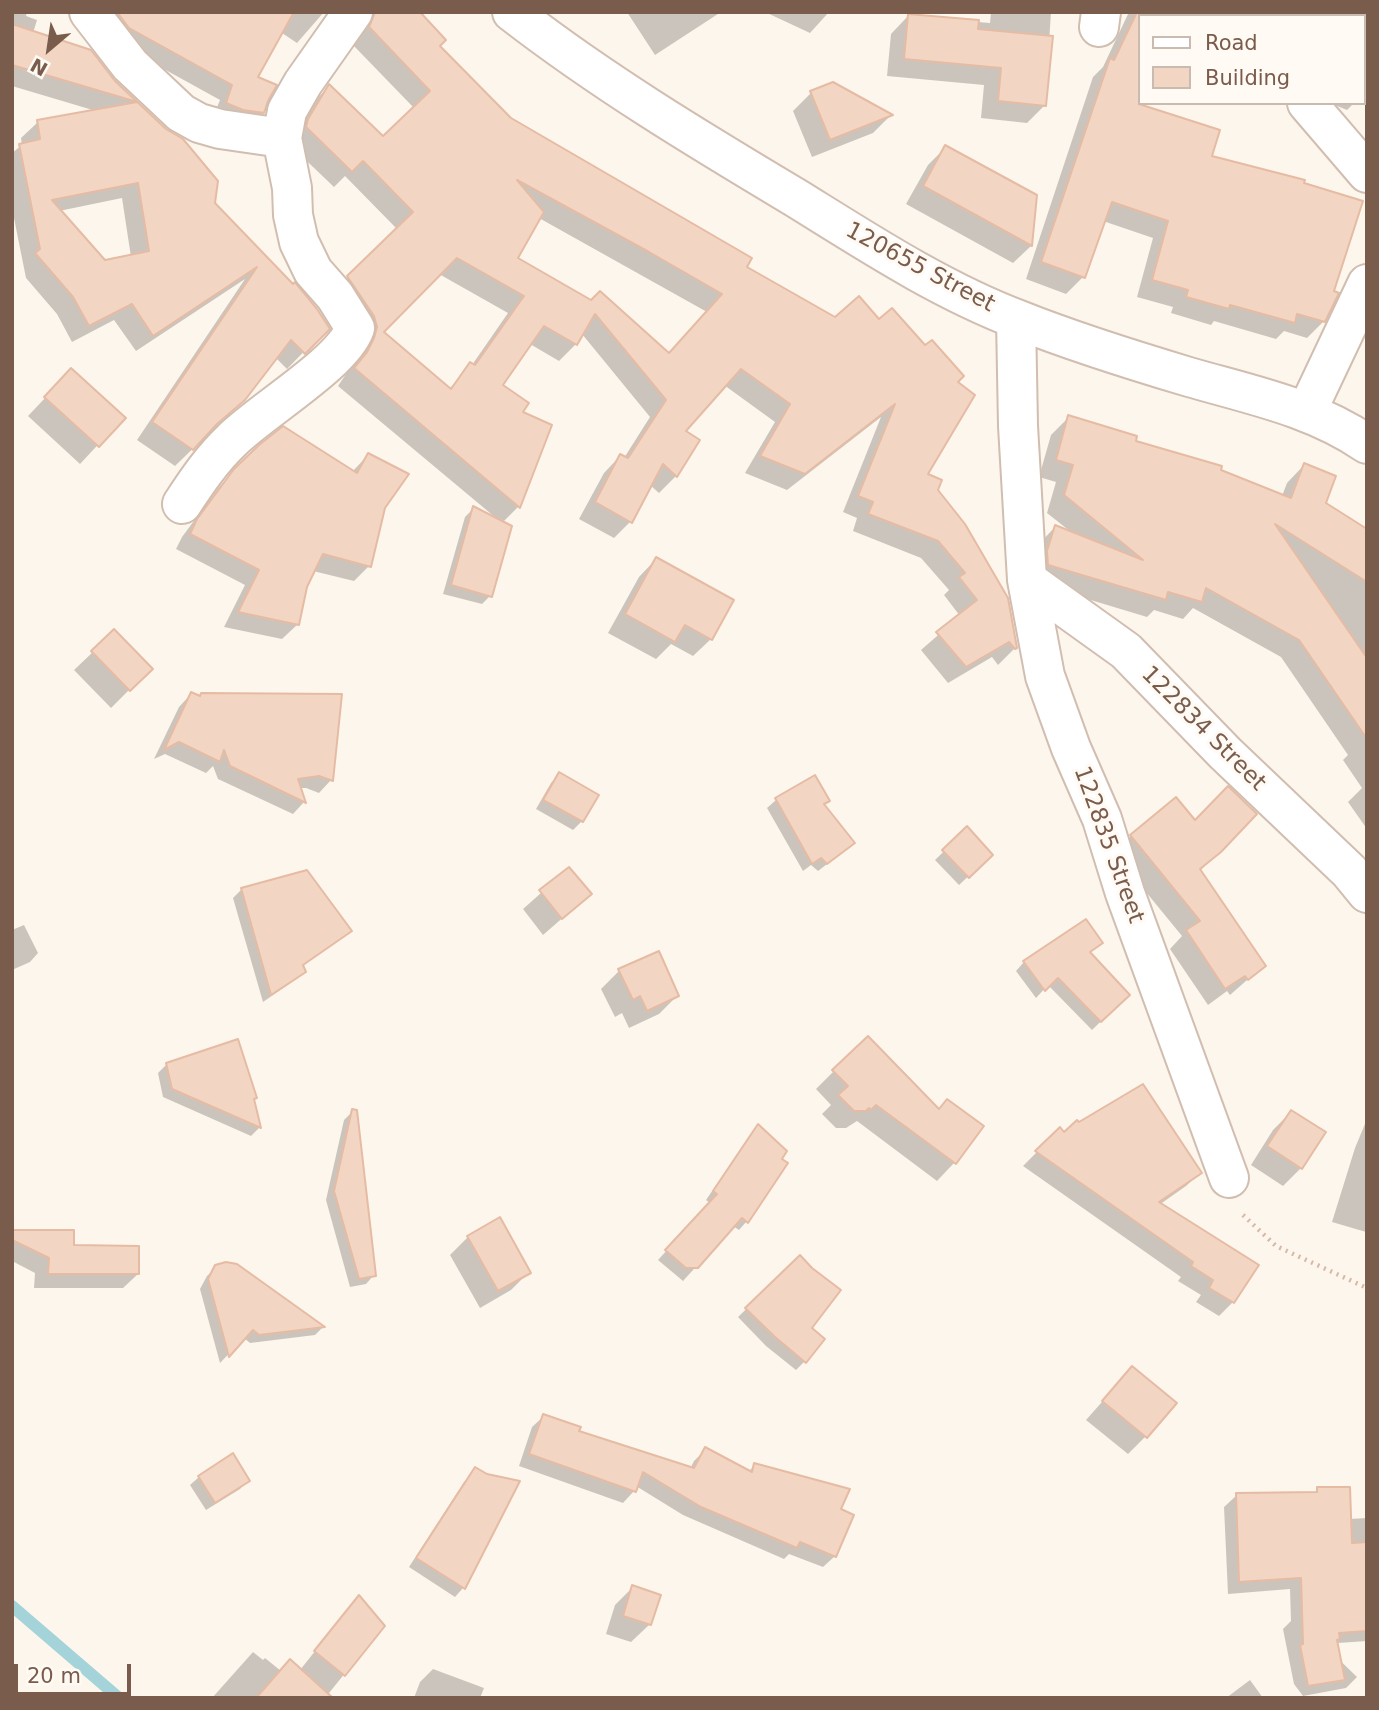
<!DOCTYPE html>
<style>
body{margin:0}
#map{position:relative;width:1379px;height:1710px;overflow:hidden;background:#fdf6ec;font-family:"DejaVu Sans",sans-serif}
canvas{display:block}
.frame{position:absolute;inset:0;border:14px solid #7a5c4d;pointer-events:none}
.legend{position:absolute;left:1138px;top:14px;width:228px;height:91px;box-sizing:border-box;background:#fffaf3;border:2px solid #cabbb1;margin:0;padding:9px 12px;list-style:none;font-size:21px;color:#7a5c4d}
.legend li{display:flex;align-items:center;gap:14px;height:35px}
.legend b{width:35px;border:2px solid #cabbb1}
.north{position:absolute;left:14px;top:14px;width:70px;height:70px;-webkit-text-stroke:5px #fffaf3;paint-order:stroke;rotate:209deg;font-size:19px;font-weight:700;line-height:28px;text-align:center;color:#7a5c4d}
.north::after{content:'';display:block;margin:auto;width:24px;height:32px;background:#7a5c4d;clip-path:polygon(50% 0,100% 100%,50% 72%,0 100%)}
.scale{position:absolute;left:14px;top:1664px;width:117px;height:32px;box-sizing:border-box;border:4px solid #7a5c4d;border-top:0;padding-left:9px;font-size:21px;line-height:24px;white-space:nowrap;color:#7a5c4d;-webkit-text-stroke:5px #fffaf3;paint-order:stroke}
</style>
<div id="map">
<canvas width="1379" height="1710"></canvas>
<div class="frame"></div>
<ul class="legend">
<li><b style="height:9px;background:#fff"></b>Road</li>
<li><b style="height:19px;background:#f3d5c3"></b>Building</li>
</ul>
<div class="north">N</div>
<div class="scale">20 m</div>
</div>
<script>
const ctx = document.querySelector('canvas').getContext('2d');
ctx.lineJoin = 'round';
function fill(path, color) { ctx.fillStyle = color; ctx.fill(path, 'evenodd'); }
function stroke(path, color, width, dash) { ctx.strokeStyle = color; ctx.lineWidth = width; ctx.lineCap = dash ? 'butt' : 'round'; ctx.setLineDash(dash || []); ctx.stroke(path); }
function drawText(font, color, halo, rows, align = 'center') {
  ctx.font = font + ' "DejaVu Sans",sans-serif'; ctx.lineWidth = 6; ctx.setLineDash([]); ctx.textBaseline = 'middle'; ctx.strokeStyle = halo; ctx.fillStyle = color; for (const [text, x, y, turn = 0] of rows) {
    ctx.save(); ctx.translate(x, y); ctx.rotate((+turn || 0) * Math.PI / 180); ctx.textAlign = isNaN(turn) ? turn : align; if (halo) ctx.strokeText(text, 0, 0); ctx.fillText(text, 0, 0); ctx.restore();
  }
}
fill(new Path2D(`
 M12,12H27L26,16L37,20L33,33L114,82L165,131L213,204L327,328L287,369L276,358L244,399L175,466L137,440L245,279L136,351L114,320L72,342L57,314L26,278L12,208V153L22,145L21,138L38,122L96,111L12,86ZM122,198L131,257L104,262L59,211Z
 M117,12H167L256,78L263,112L249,126L213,117L220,100L115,42L108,32Z
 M240,12H324L297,43L279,31Z
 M350,12H418L438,47L510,120L745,267L835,320L879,322L956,382L925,475L936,490L1016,647L998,665L992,657L948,683L921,650L960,616L944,595L949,590L921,558L853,531L857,518L843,512L881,417L787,490L745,473L775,422L724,385L683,431L698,441L676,476L659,493L650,485L631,521L614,538L579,519L604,473L620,456L624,458L650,417L582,334L576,344L559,361L530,344L501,385L520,413L550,426L518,507L502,523L490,596L482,604L443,594L465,517L473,509L496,518L338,386L358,356L331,294L397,229L345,176L334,187L290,145L313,103L329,86L383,139L414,108L353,45ZM539,218L707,312L668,355L515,259ZM439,274L508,313L472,365L449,389L381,332Z
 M627,12H721L655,55Z
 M765,12H829L810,33Z
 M991,12H1051L1045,105L1027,123L981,118L984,85L887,76L891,34L908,16L990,23Z
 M1129,12H1278L1287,16H1139V103H1146L1145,108L1209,157L1324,321L1307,338L1284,331L1276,339L1214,321L1211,325L1171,313L1173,307L1137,297L1153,238L1103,221L1083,277L1066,294L1026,279L1093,77L1103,67Z
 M1363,46L1367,47V86L1363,94Z
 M811,93L890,116L873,133L812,157L793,111Z
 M1330,103H1354L1347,110Z
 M946,147L1036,196L1031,246L1013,263L906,204L928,165Z
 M46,397L123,418L80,464L28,416Z
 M1069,417L1282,496L1287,483L1304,465L1324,504L1367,531V829L1348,802L1362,788L1343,760L1348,755L1281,657L1193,608L1183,619L1154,610L1147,617L1031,582L1038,545L1055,527L1071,532L1047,513L1056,482L1039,477L1051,435Z
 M260,446L352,472L368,455L384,508L369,566L354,581L313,571L305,587L298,624L282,639L224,627L245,585L176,549L182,537L219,487Z
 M656,559L711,639L693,656L671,644L656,659L608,633L639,577Z
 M114,632L150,669L111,708L74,670Z
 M191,694L199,698L340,696L331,780L319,793L306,788H299L304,802L293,814L218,779L213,766L206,773L165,754L154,759L179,707Z
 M559,775L582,821L573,830L536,809L551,783Z
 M776,800L828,801L823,806L844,851L818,871L811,865L803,871L767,808Z
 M967,829L991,855L959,885L935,860Z
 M1131,836L1219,851L1200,871L1263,966L1230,995L1227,991L1208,1005L1170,949L1182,936L1114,853Z
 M568,869L590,894L543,935L523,909Z
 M307,872L350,930L301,967L304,971L295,980L263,1002L233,898L241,890Z
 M24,925L38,953L30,962L12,970V930Z
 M1100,942L1089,953L1128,995L1092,1030L1048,985L1036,998L1016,971L1024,962Z
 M619,971L677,996L659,1014L629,1028L622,1013L615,1017L601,989Z
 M167,1064L253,1100L259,1128L251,1136L163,1097L158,1073Z
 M834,1071L938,1111L981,1127L954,1163L937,1181L857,1121L846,1128H836L822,1114L831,1105L816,1089Z
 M353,1111L374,1275L366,1284L350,1287L326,1200L344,1120Z
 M1291,1112L1301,1168L1283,1186L1251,1165L1273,1130Z
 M1367,1119V1232H1366L1332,1222L1355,1148Z
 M758,1127L747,1221L739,1230L733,1226L683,1281L658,1260L710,1203L706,1200L750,1135Z
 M1060,1129L1064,1134L1200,1173L1186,1186L1159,1205L1233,1302L1219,1316L1196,1302L1201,1295L1178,1281L1181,1277L1023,1166Z
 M12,1232L72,1247L138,1274L123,1288H34L35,1273L12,1261Z
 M468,1237L529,1272L511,1290L480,1308L450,1255Z
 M800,1257L811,1269L810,1329L805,1361L796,1370L766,1346L738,1317Z
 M216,1267L323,1327L315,1335L250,1343L244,1338L220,1363L200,1289L207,1276Z
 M1132,1368L1146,1436L1128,1454L1086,1420Z
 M544,1416L577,1432L690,1469L694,1461L705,1450L748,1472L755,1465L838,1510L835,1556L823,1567L789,1554L784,1559L683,1515L636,1486L634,1491L623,1503L519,1466L532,1427Z
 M473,1473L517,1482L463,1588L455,1597L409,1567L464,1482Z
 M199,1477L248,1480L240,1489L206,1510L190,1485Z
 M1318,1489L1349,1519L1367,1518V1641L1323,1644L1357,1677L1346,1688L1303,1696L1294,1684L1283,1629L1291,1621L1290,1589L1228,1594L1224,1507L1237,1495L1313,1494Z
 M633,1587L659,1596L649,1625L631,1642L606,1634L615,1605Z
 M351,1606L383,1626L325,1698H212L253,1652L263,1660L265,1658L281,1671L300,1670Z
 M433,1669L484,1688L480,1698H414L420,1682Z
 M1250,1680L1263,1698H1226Z`), '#0003');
stroke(new Path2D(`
 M12,1606L119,1698`), '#a5d3da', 12);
const building = new Path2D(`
 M117,12H294L258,77L277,85L268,101L264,113L243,110L226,103L232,85L129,28Z
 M375,12H420L446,40L440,46L511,118L752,258L747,267L835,317L859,296L879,319L892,308L925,345L932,340L964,376L958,382L975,395L928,474L942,480L938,490L965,524L1008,598L1017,648L1015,649L1009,642L966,667L936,632L977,600L959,577L965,573L938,541L868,514L873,502L858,496L895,404L805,474L760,456L790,404L741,369L686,431L700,440L677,477L663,464L632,523L595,502L620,454L628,458L666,400L595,314L577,345L544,326L503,385L529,403L523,412L552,425L520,508L354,368L367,352L374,338L377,327L374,316L347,276L413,212L363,161L352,172L306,127L308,119L329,84L383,136L430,91L369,27ZM517,180L649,252L722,294L669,353L600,291L591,300L518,258L544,212ZM457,258L524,296L475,365L470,362L451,389L384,332Z
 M1137,12H1139V104L1220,130L1212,156L1305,180L1304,183L1363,201L1334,291L1339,293L1325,322L1297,314L1295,323L1230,305L1229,309L1186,297L1188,290L1152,280L1168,221L1112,202L1085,278L1041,262L1110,58L1114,60Z
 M908,14L979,20L978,29L1053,36L1046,106L998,101L1001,68L904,59Z
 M12,24L91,50L115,81L166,129L183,139L218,181L215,203L293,284L295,282L317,309L330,329L305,354L291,340L245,400L217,424L193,450L152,422L257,267L153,336L132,304L89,326L73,297L35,253L40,249L19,144L40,139L37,120L137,102L12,65ZM138,183L149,251L105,260L52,200Z
 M833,82L893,115L830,140L810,91Z
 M945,145L1037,195L1032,246L923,186Z
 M71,368L126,418L99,447L44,397Z
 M1068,415L1137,436L1136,441L1222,466L1221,470L1291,498L1304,463L1336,476L1326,503L1367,529V582L1275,524L1367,658V739L1299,640L1206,588L1202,602L1168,592L1166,600L1048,565L1047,551L1055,525L1143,560L1064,495L1073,465L1056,460Z
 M283,426L357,473L368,453L409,474L385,508L371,567L323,554L307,587L299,625L238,612L259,570L190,534L197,519L234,469L259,445Z
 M473,506L512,526L492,597L451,585Z
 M656,557L734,600L712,640L685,625L675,642L625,614Z
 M114,629L153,669L130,691L91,651Z
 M191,692L200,696L201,693L342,694L333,781L319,776L298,779L306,803L230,766L224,750L220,762L179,742L164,750Z
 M559,772L599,795L583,822L543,800Z
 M815,775L830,801L824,804L855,843L827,864L821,858L812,864L775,798Z
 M1228,786L1257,814L1221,852L1200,869L1266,966L1248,980L1245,976L1225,989L1186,930L1200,921L1130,835L1176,797L1195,820Z
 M967,826L993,855L969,878L942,850Z
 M569,867L592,894L562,919L539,890Z
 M307,870L352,931L303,965L306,972L271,995L241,888Z
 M1086,919L1103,943L1090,952L1130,995L1101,1022L1058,978L1045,991L1023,961Z
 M659,951L679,996L647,1011L640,996L633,1000L618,969Z
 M868,1036L939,1109L947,1099L984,1126L956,1164L876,1105L871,1110L869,1108L866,1111H854L838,1095L848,1086L832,1070Z
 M238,1039L257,1098L254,1099L261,1128L172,1089L166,1063Z
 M1143,1084L1202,1173L1159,1202L1259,1265L1234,1303L1209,1288L1213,1280L1191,1266L1193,1262L1035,1151L1060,1127L1064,1132L1077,1120L1079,1122Z
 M352,1109L357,1110L376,1276L359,1279L334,1191Z
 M1291,1110L1326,1132L1302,1169L1267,1146Z
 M758,1124L787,1151L782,1159L788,1163L748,1223L742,1218L698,1268H686L665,1250L717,1194L713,1191Z
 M500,1217L531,1273L498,1291L467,1236Z
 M12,1230H74V1245L139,1246V1274H48L49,1258L12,1240Z
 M800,1255L812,1268L841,1290L812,1328L825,1339L806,1363L775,1337L745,1308Z
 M226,1262L237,1264L325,1327L259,1335L253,1330L229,1357L208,1279L215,1265Z
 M1132,1366L1177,1403L1147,1438L1102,1401Z
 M543,1414L581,1427L579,1431L694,1468L705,1447L752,1472L754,1463L850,1489L841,1509L854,1515L836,1557L800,1542L797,1548L701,1507L643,1472L636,1492L529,1454Z
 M233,1453L250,1481L215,1503L198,1476Z
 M475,1467L487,1474L520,1481L465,1589L416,1558Z
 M1317,1487H1350L1352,1543L1367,1542V1631L1339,1633L1340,1639L1337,1640L1345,1680L1308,1686L1300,1645L1303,1644L1301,1578L1239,1582L1236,1493L1317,1492Z
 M632,1585L661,1595L651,1625L623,1616Z
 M359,1595L385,1626L345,1676L314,1651Z
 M290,1659L333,1698H256Z`);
fill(building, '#f3d5c3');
stroke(building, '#e6bba3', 2);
const minor = new Path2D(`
 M89,12L130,65L181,113L199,123L220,129L282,138
 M512,12C601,81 699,140 796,198C867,242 940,290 1019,320C1074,342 1132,360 1189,377C1251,395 1313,407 1367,444
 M1099,27L1101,12
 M1307,103L1367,173
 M1016,319L1018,426L1027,580L1045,676L1071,748L1102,819L1125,893L1229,1178
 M1307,411L1367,284
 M182,504C197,481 212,459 232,440C261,411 343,363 355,328L335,296L313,271L299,242L293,215L292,188L282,138L287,111L303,83L353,12
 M1027,580L1126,651L1225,753L1349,871L1367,893`);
stroke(minor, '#d1beb0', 42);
stroke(new Path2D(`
 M1243,1215L1276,1246L1367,1288`), '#d9b8a5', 4.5, [2, 5]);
stroke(minor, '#fff', 38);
drawText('23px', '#7a5c4d', '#fffaf3', [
 ["120655 Street",920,268,28],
 ["122834 Street",1203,729,45],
 ["122835 Street",1108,845,70]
]);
</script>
